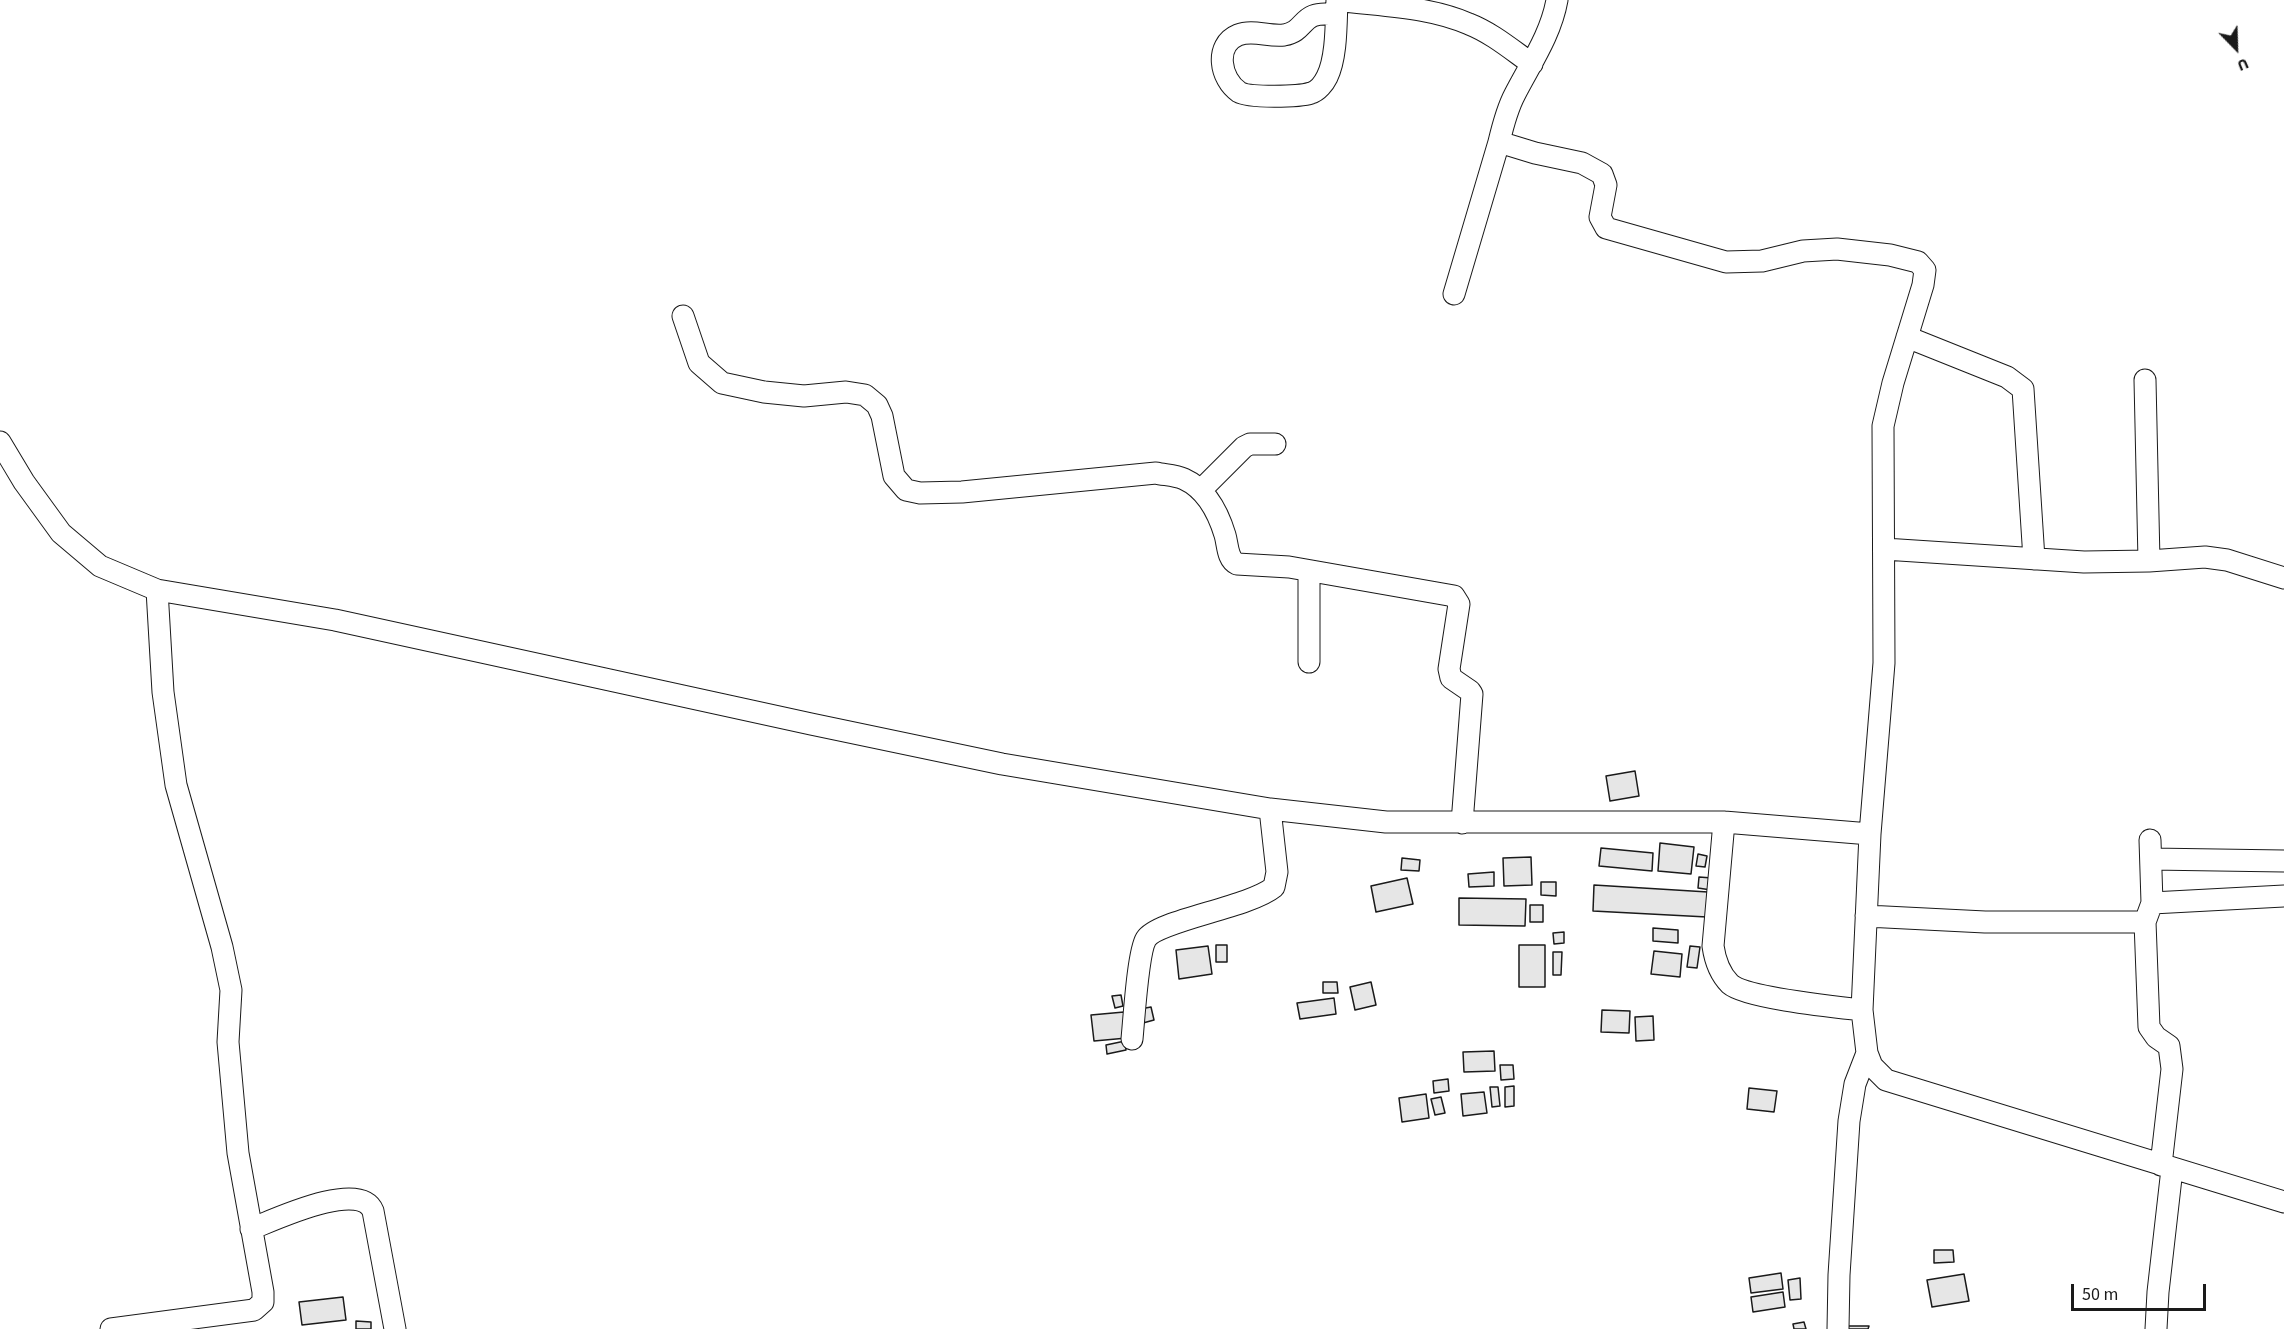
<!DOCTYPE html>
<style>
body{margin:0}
#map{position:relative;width:2284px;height:1329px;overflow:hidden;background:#fff;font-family:"Source Sans 3",sans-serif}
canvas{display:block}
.north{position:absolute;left:2206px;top:18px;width:60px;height:60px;-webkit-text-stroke:4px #fff;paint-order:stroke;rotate:157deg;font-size:16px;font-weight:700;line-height:24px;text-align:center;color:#1a1a1a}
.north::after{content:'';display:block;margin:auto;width:21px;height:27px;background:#1a1a1a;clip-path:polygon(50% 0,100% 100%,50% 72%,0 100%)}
.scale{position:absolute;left:2071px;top:1284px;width:135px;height:27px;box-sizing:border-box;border:3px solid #1a1a1a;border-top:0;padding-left:8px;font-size:18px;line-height:21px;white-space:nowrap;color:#1a1a1a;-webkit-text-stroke:4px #fff;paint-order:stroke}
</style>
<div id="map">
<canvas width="2284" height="1329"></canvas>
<div class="north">U</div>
<div class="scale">50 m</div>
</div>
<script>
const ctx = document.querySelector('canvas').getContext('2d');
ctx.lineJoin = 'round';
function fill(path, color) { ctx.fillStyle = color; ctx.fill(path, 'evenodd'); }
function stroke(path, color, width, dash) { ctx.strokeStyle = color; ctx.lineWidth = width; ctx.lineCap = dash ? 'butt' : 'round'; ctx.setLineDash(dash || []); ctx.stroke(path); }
const building = new Path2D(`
 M1635,771L1639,796L1610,801L1606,776Z
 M1660,843L1694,847L1691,874L1658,871Z
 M1601,848L1653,853L1652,871L1599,866Z
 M1698,854L1707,856L1705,867L1696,866Z
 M1531,857L1532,885L1504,886L1503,858Z
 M1402,858L1420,860L1419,871L1401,870Z
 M1494,872V886L1469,887L1468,874Z
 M1699,877L1712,878L1711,890L1698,888Z
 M1407,878L1413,904L1376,912L1371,886Z
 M1541,882H1556V896L1541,895Z
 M1594,885L1708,892L1707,917L1593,911Z
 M1459,898L1526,899L1525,926L1459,925Z
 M1530,905H1543V922H1530Z
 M1653,928L1678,930V943L1653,941Z
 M1564,932V943L1554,944L1553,933Z
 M1216,945H1227V962H1216Z
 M1519,945H1545V987H1519Z
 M1208,946L1212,974L1179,979L1176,950Z
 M1690,946L1700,947L1697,968L1687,967Z
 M1654,951L1682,954L1680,977L1651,974Z
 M1553,952H1562L1561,975H1553Z
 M1323,982H1337L1338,993H1323Z
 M1371,982L1376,1005L1355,1010L1350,987Z
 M1121,995L1123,1006L1115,1008L1112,996Z
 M1334,998L1336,1014L1300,1019L1297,1003Z
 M1151,1007L1154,1020L1143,1023L1140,1009Z
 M1602,1010L1630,1011L1629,1033L1601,1032Z
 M1124,1012L1127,1038L1094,1041L1091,1015Z
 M1653,1016L1654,1040L1636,1041L1635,1017Z
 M1125,1041L1126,1050L1107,1054L1106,1045Z
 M1494,1051L1495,1071L1464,1072L1463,1052Z
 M1500,1065H1513L1514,1079L1501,1080Z
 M1448,1079L1449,1091L1434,1093L1433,1081Z
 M1514,1086V1106L1505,1107V1087Z
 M1490,1087H1498L1500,1106L1492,1107Z
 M1749,1088L1777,1091L1774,1112L1747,1109Z
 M1484,1092L1487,1113L1463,1116L1461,1094Z
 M1426,1094L1429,1118L1402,1122L1399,1098Z
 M1441,1097L1445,1113L1435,1115L1431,1099Z
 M1934,1250H1953L1954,1262L1934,1263Z
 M1781,1273L1783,1289L1751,1293L1749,1278Z
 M1964,1274L1969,1301L1932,1307L1927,1280Z
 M1800,1278L1801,1299L1790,1300L1788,1280Z
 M1783,1292L1785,1307L1753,1312L1751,1297Z
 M343,1297L346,1320L302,1325L299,1302Z
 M356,1321L371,1322V1329H356Z
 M1804,1322L1806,1329H1794L1793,1324Z
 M1847,1326H1869L1868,1329H1847Z`);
fill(building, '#e6e6e6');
stroke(building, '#1a1a1a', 1.5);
const minor = new Path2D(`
 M1337,0C1381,6 1428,6 1469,24C1492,33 1512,50 1532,64
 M1557,0C1551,34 1531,63 1515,94C1507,109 1503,125 1499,142L1535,153L1582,163L1602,174L1606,185L1600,217L1606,228L1726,262L1762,261L1803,251L1837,249L1890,255L1918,262L1925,270L1923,285L1893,383L1883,426L1884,663L1870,834
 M1336,15C1299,9 1308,31 1284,35C1268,37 1253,29 1238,35C1214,45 1220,79 1239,92C1249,98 1299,97 1311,93C1318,91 1324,83 1327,77C1337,57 1336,22 1337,0
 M1454,294L1499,142
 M683,316L699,363L722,383L764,392L804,396L846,392L865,395L877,405L882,416L894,476L906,490L920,493L962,492L1156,473C1164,475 1175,475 1184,479C1206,489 1218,512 1225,535C1228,545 1227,559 1237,564L1289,567L1454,596L1459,604L1449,669L1451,678L1470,691L1472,694L1462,823
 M1907,337L2007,377L2023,389L2034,559
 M2145,380L2149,561
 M0,442L24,482L61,533L100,566L157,590L335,620L811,724L1002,764L1270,809L1386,822H1724L1870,834L1862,1010L1867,1053L1872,1066L1886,1080L2284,1202
 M1201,490L1244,447L1250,444H1275
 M1884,549L2084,562L2149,561L2205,557L2227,560L2284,578
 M1309,571V662
 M1724,822L1713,946C1715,960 1720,974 1730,984C1746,998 1836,1007 1862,1010
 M2150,840L2152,903L2145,922L2149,1027L2156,1037L2169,1046L2172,1069L2161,1165
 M2151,859L2284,861
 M2152,903L2284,896
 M1866,916L1985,922H2145
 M1132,1039C1134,1019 1138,952 1146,939C1158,920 1248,908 1274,887L1277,872L1270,809
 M251,1229C274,1220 360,1179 373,1211L395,1329
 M111,1329L254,1310L263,1302V1292L238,1153L228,1042L231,990L222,947L176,785L163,692L157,590
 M1838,1329L1839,1275L1849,1121L1855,1084L1867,1053
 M2156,1329L2158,1292L2172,1169`);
stroke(minor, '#1a1a1a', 23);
stroke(minor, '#fff', 21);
</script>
